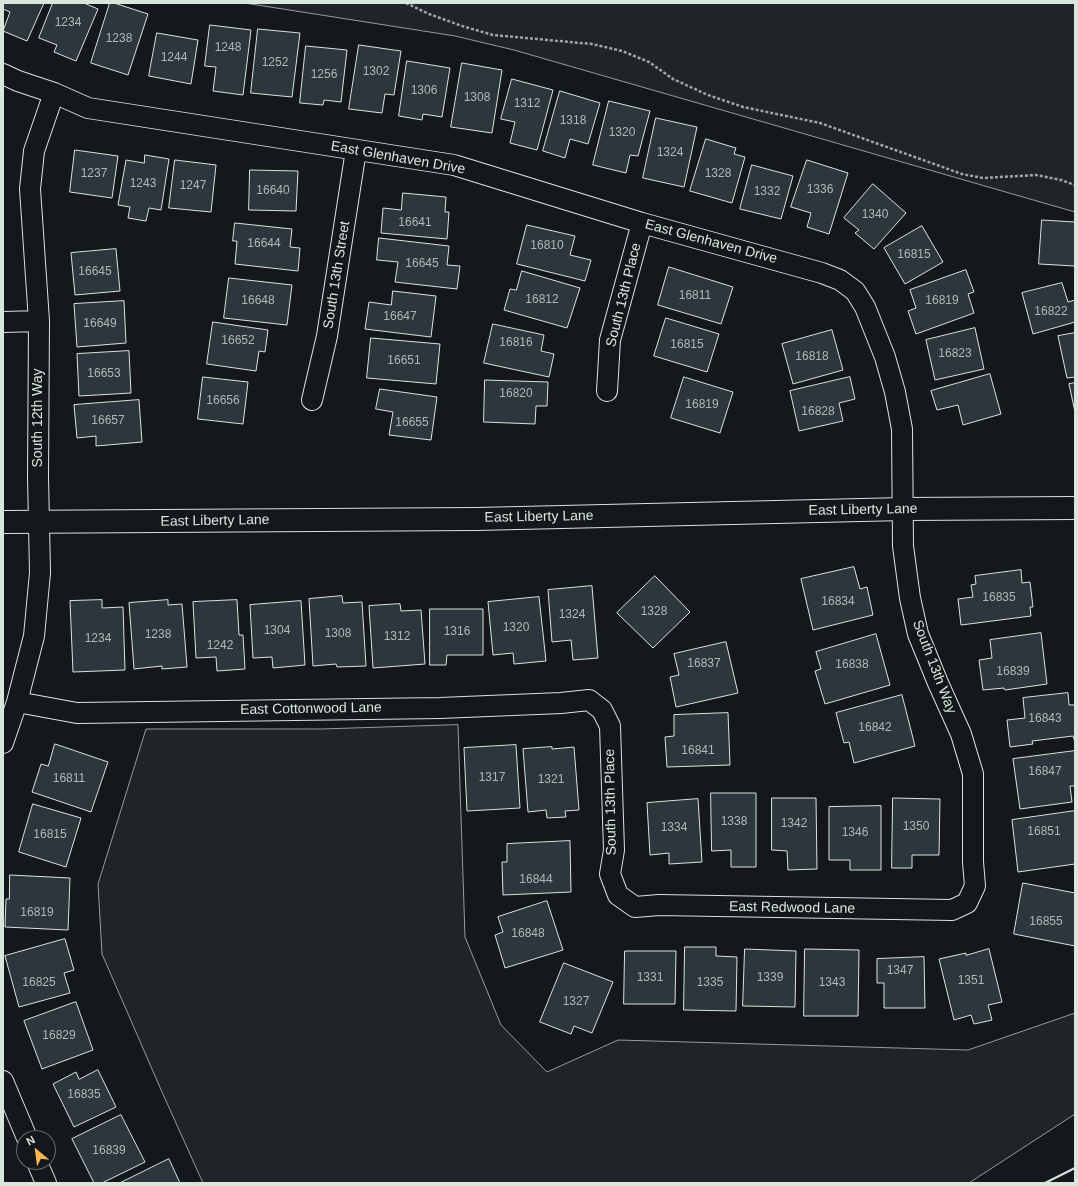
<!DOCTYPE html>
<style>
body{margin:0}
#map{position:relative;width:1078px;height:1186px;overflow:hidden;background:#14181c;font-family:Arial,sans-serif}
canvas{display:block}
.frame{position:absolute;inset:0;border:4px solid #d8e6dc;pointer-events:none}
.north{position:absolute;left:16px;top:1130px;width:40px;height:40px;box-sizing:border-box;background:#14181c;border:1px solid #626a69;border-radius:50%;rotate:331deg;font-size:11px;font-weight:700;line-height:16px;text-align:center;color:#d8e6dc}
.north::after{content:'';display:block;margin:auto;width:14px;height:18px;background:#ffb74d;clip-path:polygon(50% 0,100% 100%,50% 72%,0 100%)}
</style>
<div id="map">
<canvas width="1078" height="1186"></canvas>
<div class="frame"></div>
<div class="north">N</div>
</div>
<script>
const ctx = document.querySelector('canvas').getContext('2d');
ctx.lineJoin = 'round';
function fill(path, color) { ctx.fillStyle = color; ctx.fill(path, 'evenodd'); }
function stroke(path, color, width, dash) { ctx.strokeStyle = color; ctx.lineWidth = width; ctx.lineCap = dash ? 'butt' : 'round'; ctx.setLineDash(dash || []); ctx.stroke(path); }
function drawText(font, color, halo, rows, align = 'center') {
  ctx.font = font + ' Arial,sans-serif'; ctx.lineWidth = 3; ctx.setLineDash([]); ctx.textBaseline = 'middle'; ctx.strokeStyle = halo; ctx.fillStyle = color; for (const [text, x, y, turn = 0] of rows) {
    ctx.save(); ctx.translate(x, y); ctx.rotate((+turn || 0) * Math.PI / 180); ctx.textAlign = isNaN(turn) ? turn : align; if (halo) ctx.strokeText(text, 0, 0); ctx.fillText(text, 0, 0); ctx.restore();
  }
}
const green = new Path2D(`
 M245,3H1075V212L514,50L455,36Z
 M458,725L465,937L501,1025L547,1072L618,1040L968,1050L1075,1013V1114L969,1183H203L162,1092L102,954L98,884L146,729H321Z`);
fill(green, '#202428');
stroke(green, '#939e99', 1);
const building = new Path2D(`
 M3,3H44L27,41L3,31L10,12L3,9Z
 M53,3H84L98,9L76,61L54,52L57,45L39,38Z
 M110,3H114L148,14L128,75L91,63Z
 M210,25L251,30L243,95L213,91L216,67L205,66Z
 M258,29L300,33L292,97L251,93Z
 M157,33L198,40L191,84L149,76Z
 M359,45L401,51L394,95L385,94L382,113L349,109Z
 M306,46L347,50L341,102L324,100L323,105L300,103Z
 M407,61L450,68L442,117L423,114L422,120L399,116Z
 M462,63L502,70L492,133L451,127Z
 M512,79L553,90L537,150L510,143L515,122L501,119Z
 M560,91L600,103L588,144L570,139L565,158L543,151Z
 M609,101L650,111L638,156L630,155L626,173L593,165Z
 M656,118L697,127L684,187L643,178Z
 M706,139L736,148L734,154L745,157L732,203L690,191Z
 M75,150L118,156L112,198L70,192Z
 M145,155L169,159L161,210L149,208L146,221L128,218L130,207L118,205L126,160L144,163Z
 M175,160L216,165L211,212L169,208Z
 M807,160L848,173L829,234L807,227L811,213L791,207Z
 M752,165L793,176L781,219L740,209Z
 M250,170L298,171L296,211L249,210Z
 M873,184L906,213L874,249L855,233L859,230L844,218Z
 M403,193L446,197L445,212H449L447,239L381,233L383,208L401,210Z
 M1042,220L1075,222V266L1039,264Z
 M235,223L292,229L290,247L300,248L298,271L235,264L237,241H233Z
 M527,225L575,236L570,255L591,260L585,281L517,264Z
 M922,226L943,262L905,284L884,248Z
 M379,238L449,246L447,265L460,266L457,289L395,282L398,262L377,260Z
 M116,249L120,291L75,295L71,253Z
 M669,267L733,287L721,324L658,305Z
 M966,270L974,292L968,294L974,313L916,334L908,311L916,308L910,290Z
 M522,271L580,288L567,328L504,310L510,289L516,290Z
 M229,278L292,285L287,325L224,318Z
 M1062,283L1068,302L1075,300V322L1033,334L1022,293Z
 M393,291L436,296L431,337L365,329L369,302L391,305Z
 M124,301L126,343L77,347L74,304Z
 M666,318L719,334L707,372L654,356Z
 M213,322L268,330L265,352L259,351L256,371L207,364Z
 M493,324L544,335L541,351L554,354L549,377L484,363Z
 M975,328L984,369L935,380L926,340Z
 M832,330L843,370L793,384L782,344Z
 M1075,333V377L1067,378L1058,336Z
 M371,338L440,344L436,384L367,378Z
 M129,351L131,393L79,396L77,354Z
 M990,374L1001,414L963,425L958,405L937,410L931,391Z
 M203,377L248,382L243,424L198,419Z
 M684,377L733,392L720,433L671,418Z
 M850,377L855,399L839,403L843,421L799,431L790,391Z
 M485,380L548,382L547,406H536L535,424L484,422Z
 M1075,383V412L1069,384Z
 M380,389L437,397L431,440L389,435L393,412L376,409Z
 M139,400L142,442L96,446V436L77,438L74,405Z
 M854,567L860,589L867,587L873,615L813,630L801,579Z
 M1021,570L1022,583L1030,582L1033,607H1030L1031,616L961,625L958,599L973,597L971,585L976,584L975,576Z
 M655,576L690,612L653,648L617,613Z
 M592,586L598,658L573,660L571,640L552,642L548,590Z
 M342,596L343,603L362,602L366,666L337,667L336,664L313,666L309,599Z
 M539,597L546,661L514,664L513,653L493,655L488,602Z
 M102,600V608L123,607L125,670L73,672L70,601Z
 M168,600V605L182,604L187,667L162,669V666L134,669L129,603Z
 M237,600L239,635H243L245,669L217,671L216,657L196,658L193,602Z
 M301,601L305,665L273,668L272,657L253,658L250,605Z
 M400,604L401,611L421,610L425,664L373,668L369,606Z
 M430,609H483V655H447L446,665H430Z
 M1041,633L1047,684L1005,690L1004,688L983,690L979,660L992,658L990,640Z
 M876,634L890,685L825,704L815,671L821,669L816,652Z
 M726,642L738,693L676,707L670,677L679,675L674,654Z
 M1068,693L1069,705H1075V742L1073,736L1032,741L1033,744L1010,747L1007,720L1025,718L1023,698Z
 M902,695L915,746L854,763L849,742L844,743L836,713Z
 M728,713L730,765L667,767L665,737L674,736V715Z
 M55,744L108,762L91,812L32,792L41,764L48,766Z
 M516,745L520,808L467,811L464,748Z
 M552,747V749L574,747L579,810L565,811L566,817L547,818L546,810L528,812L523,749Z
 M1075,751V786H1070L1072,802L1020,809L1013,759Z
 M711,793H756V867H731V850L712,851Z
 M772,798H816L817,869L788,870L787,851L772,850Z
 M893,798L940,799L939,855H912V868H892Z
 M698,799L702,862L669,864V853L650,855L647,803Z
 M33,804L81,818L66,867L19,852Z
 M881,806V870H850V860H829V807Z
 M1075,811V864L1018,872L1012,820Z
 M570,841L571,892L503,895L502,862H507V844Z
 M10,875L70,878L68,930L5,927L6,899H9Z
 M1023,883L1075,893V946L1014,934Z
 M547,901L563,950L505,968L495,935L503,932L498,917Z
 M65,939L74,970L64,973L70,993L19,1007L5,956Z
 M685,947H716V956L737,957L736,1011L684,1010Z
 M745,949L796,951L795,1007L743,1006Z
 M805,949L859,950L858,1016H804Z
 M989,949L1002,1002L988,1005L992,1020L974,1024L971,1015L954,1020L939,959L966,953V955Z
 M625,951H676L675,1004H624Z
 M924,957L925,1008H884V983H877V959Z
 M564,963L613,982L592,1033L574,1026L571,1034L540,1022Z
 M76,1002L93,1050L42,1069L24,1021Z
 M98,1070L116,1107L74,1127L53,1084L76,1072L79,1079Z
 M121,1115L145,1162L102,1183H94L72,1139Z
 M169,1159L180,1183H120Z`);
fill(building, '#2c363c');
stroke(building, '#d8e6dc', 1);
const minor = new Path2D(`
 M3,74L18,81L54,93L88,108L454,165L642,223L822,273L840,280L855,291L865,307L885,357L895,392L902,429L903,546L910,598L918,634L938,683L961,734L973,774V862L975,886L967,903L952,910L659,905L635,907L618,895L610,874L614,850L610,726L602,710L589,700L561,703L440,708L77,713L17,702
 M3,322L39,321
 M607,391L610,340L642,223
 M312,400L327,336L356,150
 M3,743L17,702L34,636L40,573L38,476L39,321L30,189L34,151L54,93
 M3,1081L27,1138
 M37,1162L46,1183`);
const tertiary = new Path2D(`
 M3,522L476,519L904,509L1075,508`);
stroke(minor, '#d8e6dc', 22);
stroke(tertiary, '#d8e6dc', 24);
stroke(new Path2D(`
 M406,3L429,14L462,26L493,35L592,44L622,51L649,62L673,79L708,95L743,107L820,123L962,174L983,178L1036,175L1061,180L1075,185`), '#9da8a2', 2.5, [3, 2]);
stroke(minor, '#14181c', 20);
stroke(tertiary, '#14181c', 22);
stroke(new Path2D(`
 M1045,1183L1075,1168`), '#d8e6dc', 2);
drawText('12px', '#adbab4', null, [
 ["1234",68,23],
 ["1238",119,39],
 ["1248",228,48],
 ["1244",174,58],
 ["1252",275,63],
 ["1302",376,72],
 ["1256",324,75],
 ["1306",424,91],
 ["1308",477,98],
 ["1312",527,104],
 ["1318",573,121],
 ["1320",622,133],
 ["1324",670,153],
 ["1237",94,174],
 ["1328",718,174],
 ["1243",143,184],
 ["1247",193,186],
 ["1336",820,190],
 ["16640",273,191],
 ["1332",767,192],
 ["1340",875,215],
 ["16641",415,223],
 ["16644",264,244],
 ["16810",547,246],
 ["16815",914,255],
 ["16645",422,264],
 ["16645",95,272],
 ["16811",695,296],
 ["16812",542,300],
 ["16648",258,301],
 ["16819",942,301],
 ["16822",1051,312],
 ["16647",400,317],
 ["16649",100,324],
 ["16652",238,341],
 ["16816",516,343],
 ["16815",687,345],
 ["16823",955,354],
 ["16818",812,357],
 ["16651",404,361],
 ["16653",104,374],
 ["16820",516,394],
 ["16656",223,401],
 ["16819",702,405],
 ["16828",818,412],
 ["16657",108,421],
 ["16655",412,423],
 ["16835",999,598],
 ["16834",838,602],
 ["1328",654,612],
 ["1324",572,615],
 ["1320",516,628],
 ["1304",277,631],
 ["1316",457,632],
 ["1308",338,634],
 ["1238",158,635],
 ["1312",397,637],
 ["1234",98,639],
 ["1242",220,646],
 ["16837",704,664],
 ["16838",852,665],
 ["16839",1013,672],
 ["16843",1045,719],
 ["16842",875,728],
 ["16841",698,751],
 ["16847",1045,772],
 ["1317",492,778],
 ["16811",69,779],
 ["1321",551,780],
 ["1338",734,822],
 ["1342",794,824],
 ["1350",916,827],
 ["1334",674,828],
 ["16851",1044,832],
 ["1346",855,833],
 ["16815",50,835],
 ["16844",536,880],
 ["16819",37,913],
 ["16855",1046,922],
 ["16848",528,934],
 ["1347",900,971],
 ["1331",650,978],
 ["1339",770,978],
 ["1351",971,981],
 ["16825",39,983],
 ["1335",710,983],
 ["1343",832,983],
 ["1327",576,1002],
 ["16829",59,1036],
 ["16835",84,1095],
 ["16839",109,1151]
]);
drawText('14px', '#d8e6dc', '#14181c', [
 ["East Glenhaven Drive",398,158,10],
 ["East Glenhaven Drive",711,242,15],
 ["South 13th Street",337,275,-81],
 ["South 13th Place",624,295,-76],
 ["South 12th Way",38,418,-90],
 ["East Liberty Lane",863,510,-1],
 ["East Liberty Lane",539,517,-1],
 ["East Liberty Lane",215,521,-1],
 ["South 13th Way",934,667,69],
 ["East Cottonwood Lane",311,709,-1],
 ["South 13th Place",611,802,-91],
 ["East Redwood Lane",792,908,1]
]);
</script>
